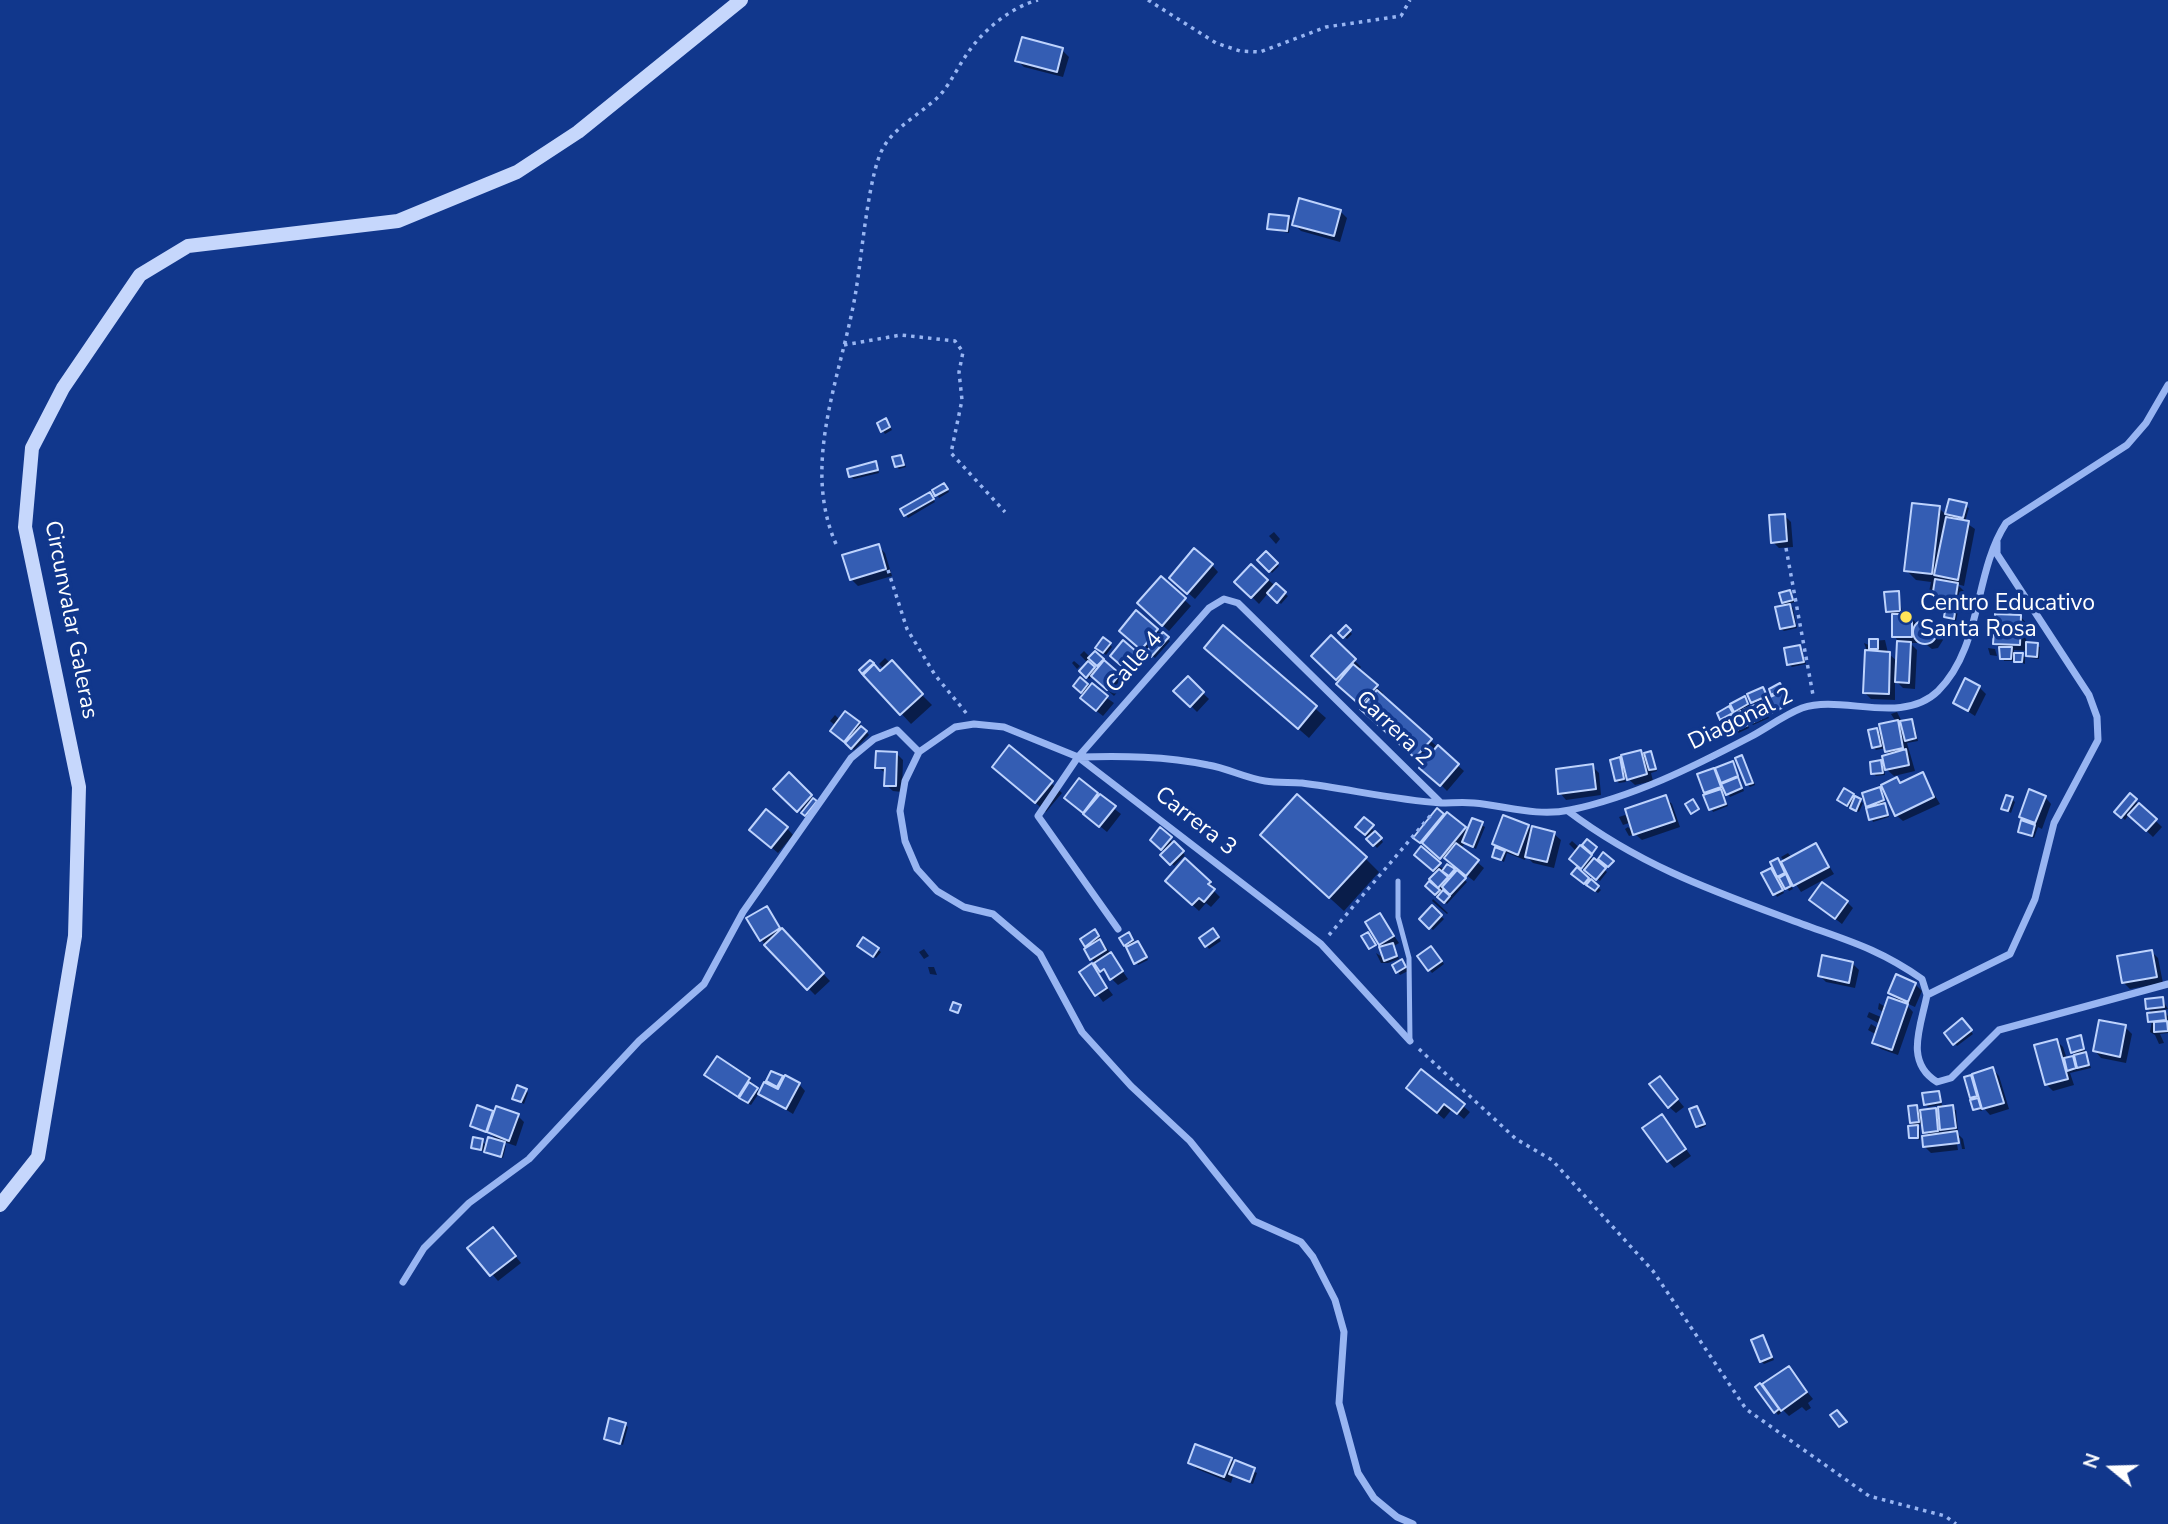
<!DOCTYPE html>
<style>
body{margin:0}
#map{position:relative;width:2168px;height:1524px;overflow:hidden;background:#11378c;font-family:"Nunito Sans",sans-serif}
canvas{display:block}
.north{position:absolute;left:2077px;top:1433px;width:70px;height:70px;-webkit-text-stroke:5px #11378c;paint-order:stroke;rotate:289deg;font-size:19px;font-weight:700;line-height:28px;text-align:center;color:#fff}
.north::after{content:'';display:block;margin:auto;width:24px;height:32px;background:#fff;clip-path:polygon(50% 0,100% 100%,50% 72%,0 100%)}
</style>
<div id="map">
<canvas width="2168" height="1524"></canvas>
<div class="north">N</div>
</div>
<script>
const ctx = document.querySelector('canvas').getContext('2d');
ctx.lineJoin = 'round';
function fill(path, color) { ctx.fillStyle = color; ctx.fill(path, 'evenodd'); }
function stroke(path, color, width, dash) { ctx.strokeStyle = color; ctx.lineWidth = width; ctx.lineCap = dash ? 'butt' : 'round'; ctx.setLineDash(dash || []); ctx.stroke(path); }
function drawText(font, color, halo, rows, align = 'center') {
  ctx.font = font + ' "Nunito Sans",sans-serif'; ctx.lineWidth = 7; ctx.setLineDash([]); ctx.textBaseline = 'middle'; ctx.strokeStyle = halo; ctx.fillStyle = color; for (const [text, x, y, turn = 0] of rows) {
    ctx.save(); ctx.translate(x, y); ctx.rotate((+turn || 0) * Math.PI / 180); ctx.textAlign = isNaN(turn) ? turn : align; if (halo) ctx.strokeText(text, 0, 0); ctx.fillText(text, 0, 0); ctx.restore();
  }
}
fill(new Path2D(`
 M1062,50L1069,57L1063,77L1024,67L1017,60Z
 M1340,211L1347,218L1340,242L1301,231L1294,224Z
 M1288,218L1291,220L1289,233L1269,229Z
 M888,423L892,430L885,434L883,431Z
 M901,457L906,467L899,469L896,466Z
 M875,463L879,473L854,479L851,477L849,470Z
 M947,488L949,492L939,498L937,495Z
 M932,497L935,502L908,518L902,509Z
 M1951,501L1969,508L1965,522L1975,529L1964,586L1957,584L1964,591L1961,607L1953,606L1958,611L1956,621L1946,617L1948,605L1941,604L1929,592L1931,582L1916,580L1906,570L1939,508L1947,516Z
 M1784,515L1791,522L1793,547L1779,548L1773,542Z
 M1274,532L1280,539L1276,544L1269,536Z
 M878,546L885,553L892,576L858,586L851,579Z
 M1266,554L1279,566L1272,573L1259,560Z
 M1212,565L1218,572L1195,599L1178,584Z
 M1251,566L1288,596L1281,604L1269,592L1259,604L1237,582Z
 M1161,578L1191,606L1169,631L1145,610Z
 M1790,592L1795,602L1789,604L1793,608L1797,628L1784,631L1781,629L1787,606L1783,602Z
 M1898,593L1903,616H1911L1918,626L1928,622L1941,633L1943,640L1938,648L1932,649L1918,638V643H1910L1917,650L1915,689L1903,688L1895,680V700L1871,699L1864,692L1867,651L1864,643L1871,646V641L1885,640L1888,653L1898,662L1899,642L1894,636L1893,614L1887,612Z
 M1136,613L1170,641L1155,658L1127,637Z
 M2021,617L2027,624L2026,644L2040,647L2039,659L2030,658L2028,651L2014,650V654L2025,657V664L2013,659V661H2004L2001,649L1995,643Z
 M1223,627L1326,718L1309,738L1217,658Z
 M1346,627L1352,634L1347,639L1340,633Z
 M1331,637L1361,667L1358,670L1383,693L1381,696L1464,771L1447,791L1313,656Z
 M1110,644L1112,647L1106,655L1100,650Z
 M1800,647L1806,664L1792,667L1789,665Z
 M1988,648L1995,649L1997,656L1990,655Z
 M1084,651L1091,658L1095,653L1126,682L1114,696L1092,676L1089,679L1081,671L1088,663L1080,655ZM1091,658L1101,667L1097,671L1087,662Z
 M1137,654L1143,661L1132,674L1119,662Z
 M885,658L932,705L911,724L861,670L870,662L881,673L884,669L879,664Z
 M1074,661L1080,666L1077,669L1072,663Z
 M1080,679L1114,703L1103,716L1089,705L1085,694L1075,685Z
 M1188,679L1209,699L1197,712L1176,691Z
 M1780,685L1792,702L1770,711L1765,701L1761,703L1770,712L1765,708L1769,718L1753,725L1744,716L1749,728L1732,736L1719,714L1732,711L1734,716L1738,714L1735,711L1744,698L1751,708L1756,706L1749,695L1763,689L1769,699L1775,697L1773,694ZM1745,710L1750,722L1740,712Z
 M1979,687L1986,694L1975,716L1955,703Z
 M1897,712L1901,720L1896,721L1904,729L1912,721L1914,723L1918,741L1907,743L1915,771L1894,776L1883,766L1885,775L1876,776L1873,773L1880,762L1887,769L1890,755L1886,748L1876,750L1873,747L1876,730L1884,737L1896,722L1891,714Z
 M835,715L840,720L859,723L869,735L854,750L838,737L836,726L830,721Z
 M1640,752L1653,756L1657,771L1651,773L1653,781L1635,785L1624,775L1626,782L1619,783L1616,780L1619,759L1625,765Z
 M897,754L903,760L902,792L893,791L886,785L887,774L877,767Z
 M1742,757L1755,785L1750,787L1747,784Z
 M1732,763L1744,791L1730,797L1725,789L1720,790L1728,806L1713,812L1699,775Z
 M1592,766L1599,773L1601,795L1566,800L1560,793Z
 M994,767L1051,783L1062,793L1046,812Z
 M1922,774L1940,804L1903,821L1896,815L1897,779L1902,784Z
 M789,775L818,803L809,817L776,789Z
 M1079,781L1121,814L1107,832L1073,804Z
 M1879,789L1889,817L1873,822L1868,806Z
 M1844,790L1863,803L1859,812L1842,802Z
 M2130,796L2162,827L2153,837L2129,814L2125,820L2116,812Z
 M1665,797L1672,804L1680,827L1642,840L1635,834L1629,836L1625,829L1628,827L1635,834L1632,822L1623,825L1619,817L1625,815L1631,822Z
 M2045,797L2051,804L2042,829L2038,827L2034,838L2022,834L2020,831L2028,824L2021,817Z
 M2012,799L2015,802L2011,813L2003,808Z
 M1438,810L1468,832L1473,820L1485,827L1476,849L1465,843L1461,848L1484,868L1474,881L1416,838Z
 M1364,819L1383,842L1377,848L1358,827Z
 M1528,827L1533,831L1554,834L1561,840L1554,868L1533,863L1526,856L1525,860L1507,853L1504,862L1494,856L1502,852L1494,844Z
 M787,828L793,835L778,853L758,836Z
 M1160,830L1185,855L1174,866L1163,855L1166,852L1152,840Z
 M1572,841L1607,872L1600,881L1571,859L1577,852L1569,844Z
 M1816,845L1834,874L1801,892L1789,874L1785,877L1793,889L1789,891L1781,879L1778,881L1784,893L1777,897L1764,874L1775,868L1778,861L1781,864L1785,862L1781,857L1788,853L1792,858Z
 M1276,849L1365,858L1379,872L1344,911Z
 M1417,855L1444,869L1447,866L1467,882L1447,904L1427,886L1438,890L1432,879L1438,874ZM1442,873L1453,878L1450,882Z
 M1186,861L1216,889L1214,891L1220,897L1211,907L1206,903L1199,911L1174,888Z
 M1577,870L1601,890L1598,893L1574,874Z
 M1433,899L1448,913L1447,914L1432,901Z
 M1811,900L1847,902L1853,908L1842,924Z
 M766,908L784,933L830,981L815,995L761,940Z
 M1432,908L1444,919L1433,930L1421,919Z
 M1380,915L1399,943L1394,946L1399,959L1388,963H1381L1376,953L1385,959L1384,948L1380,944Z
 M1215,933L1221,941L1209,949L1201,938Z
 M1097,934L1128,979L1118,985L1091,959L1086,946Z
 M1131,937L1135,944L1140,945L1148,960L1138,965L1125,945Z
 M864,940L881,952L876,958L862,948Z
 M924,949L929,956L924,959L919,952Z
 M1434,951L1444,964L1432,973L1419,957Z
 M2152,952L2158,958L2163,983L2130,989L2123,982Z
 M1402,961L1408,971L1400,975L1398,972Z
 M1853,964L1859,970L1855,988L1826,982L1819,975Z
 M1091,966L1113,995L1103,1002L1081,972Z
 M928,967H934L937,975L930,974Z
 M1915,984L1922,991L1915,1007L1904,1002L1913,1012L1898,1055L1881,1049L1874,1043L1877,1035L1868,1030L1871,1024L1879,1029L1882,1025L1867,1017L1869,1012L1883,1018L1885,1013L1878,1009L1879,1003L1887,1008L1901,1003L1890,993Z
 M2162,999L2168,1009L2162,1010L2168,1016V1033L2160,1034L2164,1043L2159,1044L2155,1035L2150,1032L2153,1014L2148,1009Z
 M1962,1020L1973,1034L1957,1046L1946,1033Z
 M2125,1027L2132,1034L2126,1063L2101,1058L2095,1051Z
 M2080,1037L2091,1068L2070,1073L2074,1085L2053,1091L2046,1084L2057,1041L2063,1047L2067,1059L2077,1056L2072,1052Z
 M1993,1069L1999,1076L2009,1109L1990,1115L1981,1105L1982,1111L1975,1109L1970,1077L1976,1082Z
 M1422,1071L1470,1112L1464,1119L1452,1109L1444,1119L1414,1094Z
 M706,1075L749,1079L760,1093L776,1088L768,1081L782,1078L799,1084L805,1091L793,1114L759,1093L751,1105L745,1102Z
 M1666,1085L1684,1107L1676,1113L1669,1107Z
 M526,1090L528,1093L524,1104L514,1098Z
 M1938,1093L1943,1108L1956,1110L1958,1131H1955L1963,1139L1965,1149H1962L1960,1138H1956L1958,1150L1931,1153L1925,1147L1929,1136L1924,1124L1915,1125L1920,1130V1140L1910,1137L1916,1127L1911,1122L1917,1107L1919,1111L1935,1109L1940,1115L1939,1105L1928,1107L1925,1104Z
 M1697,1108L1706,1126L1700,1129L1698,1126Z
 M492,1112L518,1116L524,1122L516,1146L501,1141L506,1146L503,1158L473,1147L482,1141L487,1146L498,1142L489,1132L472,1125Z
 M1662,1116L1691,1156L1674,1168L1668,1161Z
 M499,1236L521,1263L498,1281L470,1248Z
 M1763,1337L1774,1360L1764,1364L1761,1361Z
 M1788,1368L1813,1399L1808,1403L1811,1408L1806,1411L1802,1407L1789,1416L1778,1405L1781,1413L1778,1415L1757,1387L1760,1385L1768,1393Z
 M625,1425L628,1427L623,1445L606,1438Z
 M1231,1460L1257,1473L1253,1484L1233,1477L1231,1483L1197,1469L1190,1462Z`), '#0007');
const building = new Path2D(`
 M1022,37L1063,48L1057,72L1015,61Z
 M1299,198L1341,210L1334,236L1292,225Z
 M1269,214L1289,216L1287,231L1267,229Z
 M886,418L890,427L881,432L877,423Z
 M901,455L904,465L895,467L892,457Z
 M876,461L878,470L849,477L847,469Z
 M944,483L948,489L935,496L932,490Z
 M930,492L934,499L904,516L900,509Z
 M1949,499L1967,503L1963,518L1945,514Z
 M1912,503L1940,506L1932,574L1904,571Z
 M1785,514L1787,541L1771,543L1769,515Z
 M1946,517L1969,521L1958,580L1934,575Z
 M879,544L886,569L850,580L842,555Z
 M1194,548L1213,564L1187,594L1169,578Z
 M1266,551L1278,563L1269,572L1257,560Z
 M1251,564L1268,580L1251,598L1234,582Z
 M1161,576L1186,598L1162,626L1137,603Z
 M1935,579L1958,583L1955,602L1932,598Z
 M1276,583L1286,592L1277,603L1267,593Z
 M1790,590L1793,600L1782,603L1779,593Z
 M1899,591L1900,611L1886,612L1884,592Z
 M1790,604L1795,626L1780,629L1775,607Z
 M1946,605L1956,606L1954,619L1944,617Z
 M1136,610L1158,629L1141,650L1119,631Z
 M1892,614H1912V637H1892Z
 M1995,614L2021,615L2020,645L1993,644Z
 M1913 632a12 12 0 1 1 24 0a12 12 0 1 1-24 0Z
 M1223,625L1317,706L1298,729L1204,648Z
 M1346,625L1351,630L1343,638L1338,633Z
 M1163,632L1169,637L1151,657L1146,652Z
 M1331,635L1356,659L1336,680L1311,656Z
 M1103,637L1111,643L1103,653L1095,648Z
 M1869,639H1878V649H1869Z
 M1123,640L1138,653L1125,669L1110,656Z
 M1897,641L1911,642L1909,683L1895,682Z
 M2026,642L2038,643L2037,657L2026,656Z
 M1800,645L1804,662L1787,665L1784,648Z
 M1999,647H2012L2011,659H2000Z
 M1865,650L1890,652L1889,694L1863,693Z
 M1095,651L1104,659L1097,666L1088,658Z
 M2014,653H2023L2022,662H2014Z
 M870,660L874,663L862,674L859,670Z
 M892,660L923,694L900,715L863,675L874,664L880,671Z
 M1104,660L1120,674L1107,690L1091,676Z
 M1088,661L1095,667L1086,678L1079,671Z
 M1353,664L1378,685L1360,705L1336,684Z
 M1188,676L1204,692L1190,707L1173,691Z
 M1080,677L1088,684L1081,693L1073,686Z
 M1965,678L1980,686L1968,711L1953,703Z
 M1092,683L1108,696L1096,711L1080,698Z
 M1780,683L1783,689L1771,695L1769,689Z
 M1763,687L1767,696L1751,703L1747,694Z
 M1377,690L1432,739L1415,758L1360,709Z
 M1786,690L1792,703L1769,714L1763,700Z
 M1745,696L1748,704L1734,712L1730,704Z
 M1762,702L1768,715L1749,724L1743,710Z
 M1729,706L1733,713L1720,720L1717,713Z
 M845,711L860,722L844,742L830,731Z
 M1741,711L1748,725L1728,734L1722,720Z
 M1912,719L1916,738L1905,741L1900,721Z
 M1898,720L1903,748L1885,752L1879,724Z
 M861,726L867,731L851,749L845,743Z
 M1877,728L1881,746L1872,748L1868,730Z
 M1009,745L1053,781L1035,803L992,767Z
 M1438,745L1459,764L1440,786L1419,768Z
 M1906,749L1909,765L1885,770L1882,756Z
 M1641,750L1647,774L1627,780L1621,755Z
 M876,751L897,752L896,786H884L885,768H875Z
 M1651,751L1656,769L1649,770L1644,753Z
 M1742,755L1753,783L1746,785L1735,758Z
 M1620,757L1624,779L1615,781L1610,760Z
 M1881,760L1883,773L1871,774L1870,762Z
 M1733,761L1738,776L1721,783L1715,768Z
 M1593,764L1596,789L1558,794L1556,769Z
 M1714,768L1721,787L1704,793L1697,774Z
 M789,772L812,795L797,812L773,789Z
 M1923,772L1934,797L1895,816L1881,785L1897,777L1900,783Z
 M1738,777L1742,788L1726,795L1721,784Z
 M1079,778L1098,793L1083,813L1064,798Z
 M1880,787L1884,800L1866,807L1862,793Z
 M1844,788L1854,794L1847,806L1837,800Z
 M1721,789L1726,804L1709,810L1703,795Z
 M2029,789L2046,796L2035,823L2019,817Z
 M2130,793L2137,799L2121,818L2114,812Z
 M1100,794L1116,806L1099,827L1083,814Z
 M1297,794L1367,857L1329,898L1260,835Z
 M1666,795L1675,821L1633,835L1625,809Z
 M2006,795L2013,797L2008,811L2001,809Z
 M1855,796L1861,799L1856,811L1850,808Z
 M813,798L817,801L805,816L801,813Z
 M1693,799L1699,809L1691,814L1685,804Z
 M1885,803L1888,815L1869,820L1866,808Z
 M2139,803L2157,819L2146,831L2128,815Z
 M1437,808L1444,814L1420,843L1413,838Z
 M766,809L788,827L771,848L749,830Z
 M1447,812L1466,827L1440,859L1422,843Z
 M1503,815L1529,825L1518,855L1492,844Z
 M1364,817L1374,825L1365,835L1355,827Z
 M1472,818L1483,822L1473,847L1462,842Z
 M2021,820L2035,825L2032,836L2018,832Z
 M1532,826L1555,832L1547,862L1525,857Z
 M1160,827L1172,837L1161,850L1150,840Z
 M1375,831L1382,838L1373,846L1366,839Z
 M1587,839L1597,847L1592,854L1582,845Z
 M1174,841L1184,851L1170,865L1160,855Z
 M1456,843L1479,860L1466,876L1444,858Z
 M1816,843L1829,867L1793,886L1781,862Z
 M1580,845L1592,855L1581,869L1569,859Z
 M1421,846L1441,863L1433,871L1414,855Z
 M1495,847L1505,851L1501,860L1492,857Z
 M1603,852L1614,861L1608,867L1598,859Z
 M1185,858L1211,882L1208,884L1215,889L1204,902L1199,898L1192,905L1165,881Z
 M1594,858L1606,868L1596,880L1584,870Z
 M1778,858L1785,873L1777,877L1770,862Z
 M1447,864L1455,869L1449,876L1442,871Z
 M1577,867L1589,878L1584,884L1571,874Z
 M1771,868L1783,890L1773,895L1761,873Z
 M1439,869L1448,877L1438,888L1429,879Z
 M1457,870L1466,878L1450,895L1442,887Z
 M1786,874L1791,886L1785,889L1779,878Z
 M1591,879L1599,886L1595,891L1586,885Z
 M1429,881L1440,890L1435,895L1425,886Z
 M1822,882L1848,901L1835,919L1809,900Z
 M1443,890L1450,896L1444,903L1437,897Z
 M1432,905L1442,915L1429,929L1419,919Z
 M767,906L780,928L760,941L746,918Z
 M1380,913L1394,936L1379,945L1365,922Z
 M782,928L824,973L807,990L764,945Z
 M1213,928L1219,937L1205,947L1199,938Z
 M1095,929L1099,936L1085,947L1080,939Z
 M1129,932L1133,940L1124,946L1119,938Z
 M1368,932L1376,945L1369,949L1361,936Z
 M863,937L879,948L873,957L857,946Z
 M1100,939L1106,950L1090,960L1084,949Z
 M1138,941L1147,957L1134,964L1126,947Z
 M1393,943L1397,956L1384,961L1379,947Z
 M1431,946L1442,961L1428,971L1417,956Z
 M2152,950L2157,977L2122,983L2117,956Z
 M1111,952L1123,971L1110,980L1104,969L1100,972L1094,963Z
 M1822,955L1853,962L1849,983L1818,976Z
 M1402,959L1406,967L1396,973L1392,965Z
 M1092,963L1107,988L1095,996L1079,972Z
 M1896,974L1916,983L1908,1002L1888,993Z
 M1888,997L1908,1004L1892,1050L1872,1043Z
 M2163,997L2164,1007L2146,1009L2145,999Z
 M953,1002L961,1005L958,1013L950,1010Z
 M2165,1011L2166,1020L2148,1022L2147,1013Z
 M1962,1018L1972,1030L1953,1045L1944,1033Z
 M2099,1020L2126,1025L2120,1057L2093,1051Z
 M2167,1021L2168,1031L2154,1032V1022Z
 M2081,1035L2084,1049L2071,1053L2067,1039Z
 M2057,1039L2068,1079L2045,1085L2034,1045Z
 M2086,1052L2089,1065L2077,1068L2074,1055Z
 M717,1056L750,1078L738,1097L704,1075Z
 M2073,1056L2076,1068L2067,1071L2064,1058Z
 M1993,1067L2004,1103L1982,1109L1972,1074Z
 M1421,1069L1465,1104L1457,1114L1444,1104L1437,1113L1406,1088Z
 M771,1071L783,1076L777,1087L766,1081Z
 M785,1075L800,1083L786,1109L758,1094L764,1082L778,1089Z
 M1971,1075L1977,1096L1970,1098L1964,1077Z
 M1660,1076L1678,1099L1668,1108L1649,1084Z
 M749,1082L758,1088L748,1103L739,1098Z
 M517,1085L527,1089L521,1102L512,1099Z
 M1939,1091L1941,1102L1924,1105L1922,1093Z
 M1978,1098L1981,1108L1973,1110L1970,1100Z
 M477,1105L493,1111L486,1132L470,1126Z
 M1917,1105L1919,1122L1910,1123L1908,1106Z
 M1953,1105L1956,1128L1940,1130L1938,1107Z
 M496,1106L519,1114L509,1141L487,1132Z
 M1697,1106L1705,1124L1696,1127L1689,1109Z
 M1936,1108L1938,1131L1923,1133L1920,1110Z
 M1662,1114L1686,1149L1667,1162L1642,1128Z
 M1918,1125V1138H1909L1908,1126Z
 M1957,1131L1959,1143L1923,1147L1922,1136Z
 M473,1137L483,1139L481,1150L471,1148Z
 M488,1137L505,1142L501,1157L484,1152Z
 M493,1227L516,1256L490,1276L467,1248Z
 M1763,1335L1772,1357L1760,1362L1751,1340Z
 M1789,1366L1807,1392L1781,1411L1762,1384Z
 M1760,1383L1779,1409L1774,1413L1755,1387Z
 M1837,1410L1847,1422L1839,1427L1830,1415Z
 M609,1418L626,1423L620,1444L604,1439Z
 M1195,1444L1232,1458L1224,1477L1188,1463Z
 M1235,1460L1255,1468L1250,1482L1229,1474Z`);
fill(building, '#345db3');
stroke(building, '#bed3fd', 2);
stroke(new Path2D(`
 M1148,0L1216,43L1240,51L1260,52L1326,27L1401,16L1410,0
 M844,345L901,335L955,341L963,352L959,372L962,400L951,453L1005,512
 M836,544C799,460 845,368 857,284C862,252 869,173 883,148C896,125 923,113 941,94C951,82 958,67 967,54C982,31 1011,7 1038,0
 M1786,548L1813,695
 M888,570L907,629L935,675L967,714
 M1329,935L1431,815
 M1419,1049L1516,1139L1552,1160L1653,1271L1746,1409L1869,1496L1945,1516L1956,1524`), '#98b5f2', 3.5, [3.5, 5]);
stroke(new Path2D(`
 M1398,881V917L1409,958L1410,1041`), '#98b5f2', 5);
stroke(new Path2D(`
 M1997,542V554L2089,695L2097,717L2098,740L2054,823L2035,899L2010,954L1927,995C1921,1026 1904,1062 1937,1082L1951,1078L1999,1030L2168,984
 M1079,757C1123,756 1165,756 1208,765C1227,768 1245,778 1265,781C1277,783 1290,782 1302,783C1349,789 1395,800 1441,803C1452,803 1463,802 1474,803C1506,806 1537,817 1570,810C1633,797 1693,767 1750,737C1767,728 1784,715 1802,708C1841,694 1902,726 1938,691C1983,646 1973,574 2006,523L2127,445L2146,423L2168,385
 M1568,811C1642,867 1716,892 1802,924C1849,941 1879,949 1922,979L1927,995
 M1118,929L1038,816L1078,757L1209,608L1224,599L1238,603L1440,802
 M1410,1041L1321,944L1078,757L1004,727L974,724L955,727L919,752L905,781L900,811L905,841L917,869L937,891L964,907L993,914L1040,954L1082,1032L1131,1086L1190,1141L1254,1221L1301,1242L1313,1257L1335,1300L1344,1332L1339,1403L1358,1473L1374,1498L1397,1517L1413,1524
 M403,1282L424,1248L469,1203L529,1159L639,1041L704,984L743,912L851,758L874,739L897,730L919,752`), '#98b5f2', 7);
stroke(new Path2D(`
 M0,1205L38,1157L75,936L79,787L25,527L32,448L63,388L140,275L188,246L398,221L517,172L578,132L741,0`), '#c6d7fc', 14);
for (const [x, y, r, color] of [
 [1906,617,7,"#ffe458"]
]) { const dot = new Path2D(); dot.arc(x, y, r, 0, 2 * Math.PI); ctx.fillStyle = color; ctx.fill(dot); stroke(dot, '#11378c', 2.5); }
drawText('23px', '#fff', '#11378c', [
 ["Centro Educativo",1920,604],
 ["Santa Rosa",1920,630]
], 'left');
drawText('23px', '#fff', '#11378c', [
 ["Circunvalar Galeras",70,620,79],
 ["Calle 4",1135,663,-49],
 ["Diagonal 2",1741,720,-26],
 ["Carrera 2",1393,729,44],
 ["Carrera 3",1195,822,38]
]);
</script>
